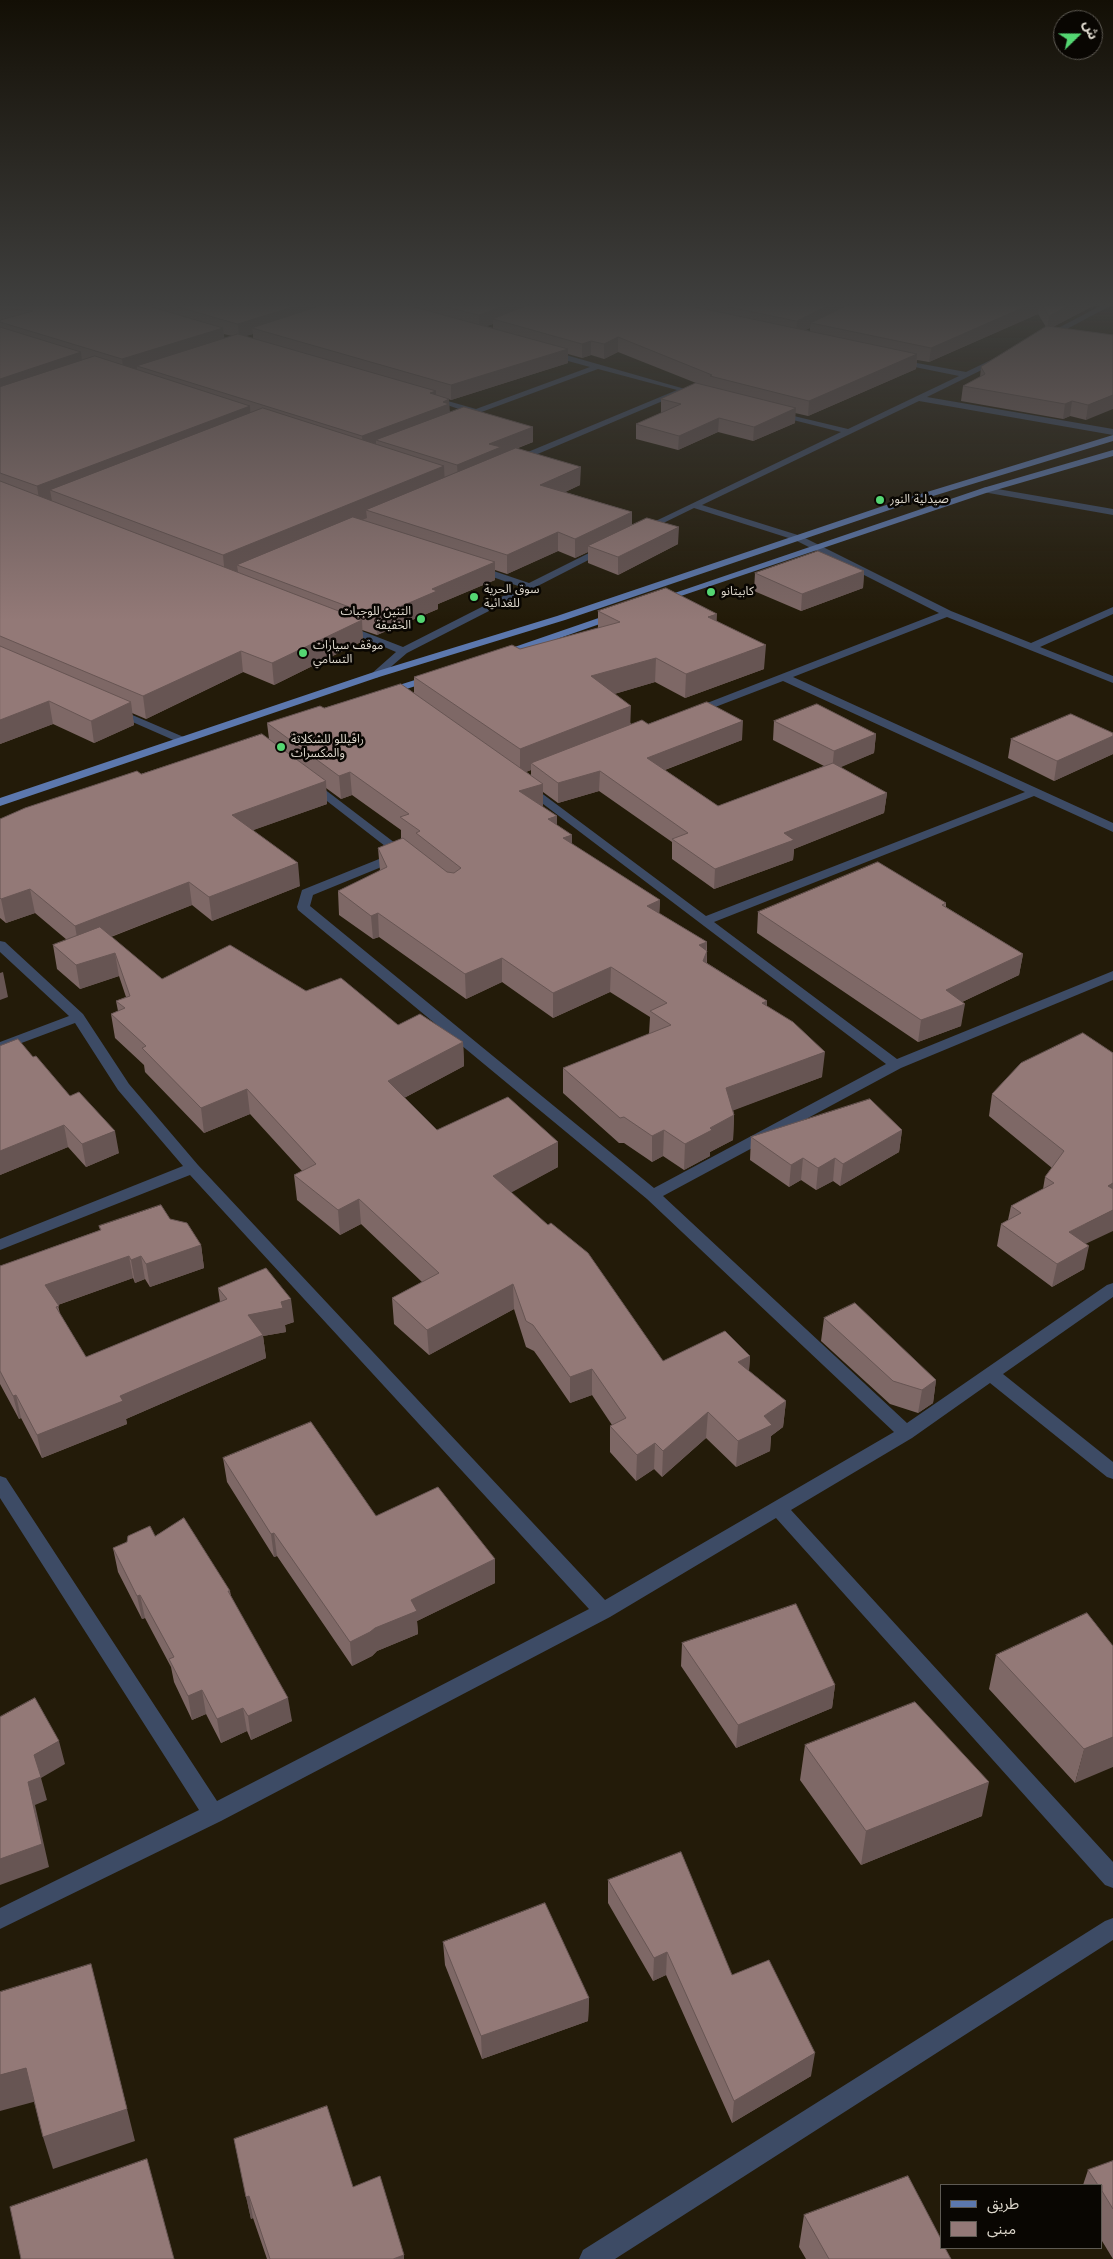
<!DOCTYPE html>
<meta charset="utf-8">
<style>
body{margin:0}
#map{position:relative;width:1113px;height:2259px;overflow:hidden;background:#231b09;font-family:Jost,"Noto Sans Arabic",sans-serif}
canvas{display:block}
.legend{position:absolute;left:940px;top:2184px;width:162px;height:65px;box-sizing:border-box;background:#090602;border:1px solid #5e5a53;margin:0;padding:6px 9px;list-style:none;font-size:15px;color:#ded8cd}
.legend li{display:flex;align-items:center;gap:10px;height:25px}
.legend b{width:25px;border:1px solid #5e5a53}
.north{position:absolute;left:1053px;top:10px;width:50px;height:50px;box-sizing:border-box;background:#090602;border:1px solid #5e5a53;border-radius:50%;rotate:68deg;font-size:14px;font-weight:700;line-height:20px;text-align:center;color:#ded8cd}
.north::after{content:'';display:block;margin:auto;width:18px;height:22px;background:#54d672;clip-path:polygon(50% 0,100% 100%,50% 72%,0 100%)}
</style>
<div id="map">
<canvas width="1113" height="2259"></canvas>
<ul class="legend">
<li><b style="height:6px;background:#5c78ae"></b>طريق</li>
<li><b style="height:14px;background:#937977"></b>مبنى</li>
</ul>
<div class="north">ش</div>
</div>
<script>
const ctx = document.querySelector('canvas').getContext('2d');
ctx.lineJoin = 'round';
function fill(path, color) { ctx.fillStyle = color; ctx.fill(path, 'evenodd'); }
function stroke(path, color, width, dash) { ctx.strokeStyle = color; ctx.lineWidth = width; ctx.lineCap = dash ? 'butt' : 'round'; ctx.setLineDash(dash || []); ctx.stroke(path); }
function drawText(font, color, halo, rows, align = 'center') {
  ctx.font = font + ' Jost,"Noto Sans Arabic",sans-serif'; ctx.lineWidth = 5; ctx.setLineDash([]); ctx.textBaseline = 'middle'; ctx.strokeStyle = halo; ctx.fillStyle = color; for (const [text, x, y, turn = 0] of rows) {
    ctx.save(); ctx.translate(x, y); ctx.rotate((+turn || 0) * Math.PI / 180); ctx.textAlign = isNaN(turn) ? turn : align; if (halo) ctx.strokeText(text, 0, 0); ctx.fillText(text, 0, 0); ctx.restore();
  }
}
fill(new Path2D(`
 M1102,305H1112L1048,339L1041,337Z
 M546,351H552L692,391L688,393L684,392L514,464L510,461L511,459L677,390L598,369L468,417L464,415L468,412L426,398L430,396L476,409L590,367L546,355Z
 M995,358L1002,360L927,397L1113,429V435L919,401L702,505L801,536L951,611L1031,643L1113,607V614L1040,647L1113,676V683L947,617L793,677L1113,823V832L1034,796L714,922L897,1059L1113,971V980L901,1068L663,1196L907,1423L1107,1285L1113,1283V1297L1003,1374L1113,1462V1479L1107,1477L990,1383L912,1438L791,1510L1113,1862V1888L1105,1885L776,1518L610,1617L221,1821L0,1929V1908L199,1810L0,1498V1476L6,1478L217,1801L589,1609L190,1175L0,1250V1239L183,1166L118,1090L75,1023L0,1051V1042L69,1016L0,952V941L5,942L83,1014L129,1084L198,1165L605,1600L894,1432L647,1199L298,910L297,907L302,890L394,853L305,784L307,782H315L412,856L410,859H401L313,895L310,906L654,1188L886,1064L522,788L524,786H532L706,916L1025,792L783,681L697,714H689L687,712L689,710L939,613L795,540L694,508L645,532H639L637,530L841,432L773,415V411L848,429L959,376L895,363V359L966,372Z
 M986,487L1113,509V515L983,492V488Z
 M605,545L610,548L608,550L407,653L379,677L375,678L370,675L396,652L340,628L341,626H349L403,647L521,587L473,570V566H479L529,583Z
 M116,708L186,738L188,740L186,742H178L112,713L110,711Z
 M1113,1918V1940L615,2259H579L583,2250L1105,1921Z`), '#3d4b65');
fill(new Path2D(`
 M1113,435V441L907,504L565,620L379,677L0,806V798L371,673L557,616L901,500Z
 M1113,450V456L989,492L663,602L659,603L654,600L983,488Z
 M616,612L621,615L620,617L505,657H497L496,655L497,653Z
 M434,674L438,675V679L384,696L379,693L380,691Z`), '#5c78ae');
fill(new Path2D(`
 M0,305H1095L1053,327L1113,335L1086,420L1070,416L1063,419L961,401L963,386L980,377L981,367L1046,327L1038,314L929,362L917,360L916,369L808,416L795,413V423L753,441L718,432L678,450L636,439V424L661,413V399L696,383L618,352L604,359L591,355L582,358L568,354V363L451,400L442,397L450,412L533,427V442L501,455L580,485L565,492L632,512V525L678,544L618,575L588,563V552L575,558L558,551L507,574L495,570V580L438,604V609L377,635L362,630L363,641L274,685L243,672L146,719L132,713L134,725L94,743L53,724L0,744ZM493,324V328L486,326ZM810,328V331L805,330ZM224,334L232,336L224,338ZM253,334V339L245,336Z
 M864,571L863,588L801,611L754,591L755,573Z
 M598,611L717,621L764,669L685,698L655,682L614,694L631,724H648L742,740L665,770L718,806L824,766L773,740L774,721L876,734L874,753L840,767L887,793L884,813L794,849L793,860L714,889L672,859V842L599,791L558,803L543,792V807L572,844L660,900L659,913L707,942V963L767,1001V1006L822,1077L733,1110L734,1115L733,1140L710,1152V1156L684,1170L663,1156L652,1162L624,1143H619L563,1093V1068L649,1034L650,1017L610,992L553,1018L502,982L466,999L379,937L373,939L339,915L338,891L380,871L378,848L401,839V830L352,795L341,799L326,788L327,804L253,830L300,886L212,921L192,905L111,937L162,979L306,991L398,1025L463,1042L464,1066L404,1098L437,1130L558,1167L511,1192L663,1361L750,1356L749,1371L786,1401L783,1427L771,1436L770,1451L736,1467L706,1438L662,1477L654,1469L636,1481L610,1452V1426L612,1425L592,1395L570,1403L539,1358L534,1351L526,1347L514,1309L429,1355L394,1324L392,1298L422,1282L361,1224L340,1235L297,1200L294,1175L302,1171L250,1114L204,1133L145,1072L144,1065L115,1038L111,1014L118,1011L116,1001L126,997L119,976L80,989L57,969L53,945L67,940L35,913L6,923L0,918V819L141,774L269,739L267,723L324,708L414,693V677L520,649L598,628ZM531,770V775L526,772Z
 M1113,733V754L1054,781L1008,758L1011,739Z
 M946,903V907L1023,954L1019,975L962,1002L961,1026L918,1042L757,933L758,912Z
 M1083,1033L1086,1244L1084,1269L1052,1287L997,1246L1001,1224L1008,1220L1011,1206L1043,1189L1045,1177L1052,1168L989,1116L992,1094Z
 M0,1046L119,1153L86,1167L68,1147L0,1175Z
 M902,1130L899,1152L840,1186L833,1181L816,1190L801,1180L789,1187L750,1160L751,1137Z
 M170,1219L201,1245L204,1268L150,1287L145,1279L135,1283L133,1278L58,1305L60,1314L86,1357L220,1302L218,1288L294,1322L285,1325L286,1332L263,1336L266,1358L126,1419L127,1424L42,1458L21,1418L19,1419L0,1384V1266L100,1230L99,1226Z
 M824,1318L936,1380L933,1403L918,1413L890,1404L821,1341Z
 M223,1458L376,1516L495,1559V1583L417,1621L418,1634L377,1651L372,1656L352,1666L277,1556L274,1557L227,1482Z
 M155,1536L230,1591L231,1596L292,1721L251,1740L247,1731L221,1743L206,1714L192,1720L174,1682L171,1667L145,1618L142,1619L118,1572L113,1548Z
 M682,1643L835,1685L832,1708L736,1748L681,1666Z
 M1113,1646L1075,1783L989,1689L996,1655Z
 M805,1745L982,1816L861,1865L800,1780Z
 M608,1880L811,2076L732,2123L666,1975L653,1981L608,1903Z
 M443,1942L589,1998L588,2021L482,2059L445,1965Z
 M234,2139L353,2187L404,2255V2259H267L253,2218L251,2219Z
 M1113,2161V2259L1102,2241V2185H1083L1088,2170Z
 M804,2215L951,2259H806L799,2247Z`), '#7e6866');
fill(new Path2D(`
 M299,305H344L252,328L253,334L239,338L238,324Z
 M506,305H543L493,319V324L479,329V315Z
 M829,305H856L811,323L810,328L796,335L797,321Z
 M1029,305H1039L1038,314L929,362L931,348Z
 M1070,305H1095L1047,330L1049,316Z
 M223,328L225,342L137,366V370L124,374L122,359Z
 M618,337V352L604,359V344Z
 M591,341V355L582,358V344Z
 M568,349V363L451,400V385Z
 M81,352L83,370L0,398V379Z
 M917,354L916,369L808,416L809,401Z
 M436,391V405L430,393Z
 M1113,395V409L1086,420L1088,405Z
 M449,399L450,413L376,440V445L363,450L362,436Z
 M1072,401L1070,416L1063,419L1065,404Z
 M250,406L251,424L50,490L52,501L40,506L37,486Z
 M796,408L795,423L753,441L754,427Z
 M719,418L718,432L678,450L679,436Z
 M533,427V442L501,454V462L458,480L457,465L489,444Z
 M444,466L445,486L366,510L367,518L246,568L237,565L238,572L225,577L223,555Z
 M581,467L580,485L540,504V485Z
 M632,512V530L588,546V552L575,558V539Z
 M679,527L678,544L618,575V557Z
 M558,532V551L507,574V555Z
 M495,562V580L438,604V609L377,635L376,617L432,589Z
 M864,571L863,588L801,611L802,594Z
 M717,614L716,637L708,617Z
 M362,620L363,641L274,685L272,663Z
 M766,645L764,669L685,698L686,674Z
 M241,651L243,672L146,719L143,696Z
 M656,658L655,682L591,701V676Z
 M49,701L53,724L0,744V720Z
 M131,702L134,725L94,743L91,721Z
 M631,706L630,731L531,763V770L520,774V749Z
 M743,721L742,740L646,777L647,758Z
 M876,734L874,753L832,771L834,751Z
 M1113,736V754L1054,781L1057,761Z
 M600,771L599,791L558,803V783Z
 M350,772L352,795L341,799L339,776Z
 M326,781L327,804L234,837L232,815Z
 M543,784V807L519,791Z
 M887,793L884,813L794,849L793,860L714,889L715,869L784,833Z
 M557,816V839L548,819Z
 M572,835V858L563,838Z
 M298,863L300,886L212,921L209,897Z
 M189,882L192,905L79,949L75,926Z
 M30,889L35,913L6,923L1,899Z
 M660,900L659,924L647,906Z
 M378,913L379,937L373,939L371,916Z
 M707,942L706,953L707,951L706,975L699,945Z
 M115,953L119,976L80,989L76,965Z
 M1023,954L1019,975L943,1011L946,990Z
 M502,958V982L466,999L465,974Z
 M611,967L610,992L553,1018V993Z
 M3,972L8,997L0,1000V973Z
 M767,1001L765,1025L762,1003Z
 M965,1004L961,1026L918,1042L921,1020Z
 M463,1042L464,1066L389,1106L388,1081Z
 M825,1052L822,1077L724,1114L726,1088Z
 M247,1089L250,1114L204,1133L201,1108Z
 M734,1115L733,1140L710,1152V1156L684,1170L685,1144L710,1128Z
 M64,1125L68,1147L0,1175V1151Z
 M664,1130L663,1156L652,1162V1136Z
 M902,1130L899,1152L840,1186L843,1164Z
 M115,1131L119,1153L86,1167L82,1144Z
 M558,1142V1167L494,1202L493,1176Z
 M803,1158L801,1180L789,1187L791,1165Z
 M835,1158L833,1181L816,1190L818,1168Z
 M1113,1183V1204L1108,1186Z
 M359,1199L361,1224L340,1235L338,1210Z
 M1113,1210V1231L1064,1254L1069,1232Z
 M201,1245L204,1268L150,1287L146,1264Z
 M1089,1246L1084,1269L1052,1287L1057,1264Z
 M129,1256L133,1278L49,1308L45,1285Z
 M141,1256L145,1279L135,1283L131,1260Z
 M513,1284L514,1309L429,1355L427,1330Z
 M291,1299L294,1322L285,1325L286,1332L263,1336L266,1358L126,1419L127,1424L42,1458L37,1435L120,1396L248,1315L281,1302Z
 M750,1356L748,1382L738,1362Z
 M592,1369V1395L570,1403V1377Z
 M936,1380L933,1403L918,1413L922,1390Z
 M16,1395L21,1418L19,1419L13,1396Z
 M786,1401L783,1427L771,1436L770,1451L736,1467L738,1441L764,1416Z
 M708,1412L706,1438L662,1477L663,1451Z
 M655,1443L654,1469L636,1481L637,1455Z
 M274,1533L277,1556L274,1557L271,1534Z
 M495,1559V1583L417,1621L418,1634L377,1651L372,1656L352,1666L350,1642L375,1628L411,1600Z
 M140,1595L145,1618L142,1619L137,1596Z
 M835,1685L832,1708L736,1748L738,1725Z
 M202,1690L206,1714L192,1720L188,1696Z
 M288,1698L292,1721L251,1740L248,1716Z
 M243,1708L247,1731L221,1743L217,1719Z
 M1113,1737V1767L1075,1783L1084,1749Z
 M59,1741L65,1764L41,1778L47,1800L35,1805L49,1867L0,1885V1859L28,1782L34,1755Z
 M989,1782L982,1816L861,1865L866,1831Z
 M667,1952L666,1975L653,1981L654,1958Z
 M91,1964L135,2141L53,2169L43,2137Z
 M589,1998L588,2021L482,2059L481,2036Z
 M815,2053L811,2076L732,2123L734,2101Z
 M26,2068L37,2101L0,2111V2075Z
 M249,2196L253,2218L251,2219L246,2197Z
 M404,2255V2259H393Z`), '#675553');
const building = new Path2D(`
 M0,305H145L223,328L122,359L0,322V320L33,311L0,308Z
 M172,305H299L238,324Z
 M323,305H407L568,349L451,385L252,328Z
 M439,305H506L479,315Z
 M528,305H686L917,354L809,401L710,376L712,375L618,337L604,344L591,341L582,344L493,319Z
 M720,305H829L797,321Z
 M848,305H1029L931,348L811,323Z
 M1043,305H1070L1049,316Z
 M1047,326L1113,335V395L1088,405L1072,401L1065,404L963,386L985,374L981,367Z
 M0,327L81,352L0,379Z
 M238,334L436,391L430,393L449,399L443,402L449,404L362,436L137,366Z
 M95,356L250,406L37,486L0,473V387Z
 M696,383L796,408L754,427L719,418L679,436L636,424L681,404L661,399Z
 M464,407L533,427L489,444L501,447L457,465L376,440Z
 M263,408L444,466L223,555L50,490Z
 M516,448L581,467L540,485L632,512L575,539L558,532L507,555L366,510Z
 M0,481L362,620L272,663L241,651L143,696L0,636Z
 M353,517L495,562L432,589L437,591L376,617L237,565Z
 M647,518L679,527L618,557L588,546Z
 M818,551L864,571L802,594L755,573Z
 M666,588L717,614L708,617L766,645L686,674L656,658L591,676L631,706L520,749L414,677L512,645L520,649L620,622L598,611Z
 M0,646L131,702L91,721L49,701L0,720Z
 M401,684L543,784L519,791L557,816L548,819L572,835L563,838L660,900L647,906L707,942L699,945L707,951L703,961L767,1001L762,1003L793,1022L825,1052L726,1088L734,1115L710,1128L712,1130L685,1144L664,1130L652,1136L624,1117L620,1118L563,1068L671,1025L650,1011L667,1003L611,967L553,993L502,958L465,974L378,913L371,916L338,891L387,867L378,848L403,838L447,872L454,873L461,868L416,833L420,831L400,817L409,814L350,772L339,776L267,723L320,706L324,708Z
 M707,702L743,721L647,758L718,806L833,763L887,793L784,833L794,840L715,869L672,839L688,833L600,771L558,783L531,763L642,720L648,724Z
 M817,704L876,734L834,751L774,721Z
 M1071,714L1113,733V736L1057,761L1011,739Z
 M262,734L326,781L232,815L298,863L209,897L189,882L75,926L30,889L1,899L0,898V819L25,808L137,771L141,774Z
 M878,862L946,903L942,905L1023,954L946,990L965,1004L921,1020L758,912Z
 M100,927L162,979L230,945L306,991L341,978L398,1025L420,1014L463,1042L388,1081L437,1130L508,1097L558,1142L493,1176L548,1225L551,1223L588,1253L663,1361L725,1331L750,1356L738,1362L786,1401L764,1416L772,1425L738,1441L708,1412L663,1451L655,1443L637,1455L610,1426L626,1418L592,1369L570,1377L538,1332L533,1325L526,1321L513,1284L427,1330L392,1298L439,1273L359,1199L338,1210L294,1175L316,1164L247,1089L201,1108L142,1048L146,1046L111,1014L125,1008L116,1001L130,996L115,953L76,965L53,945Z
 M1083,1033L1113,1053V1183L1108,1186L1113,1189V1210L1069,1232L1089,1246L1057,1264L1001,1224L1021,1213L1011,1206L1054,1183L1045,1177L1064,1151L992,1094L1021,1063Z
 M18,1039L33,1057L36,1056L70,1096L79,1092L115,1131L82,1144L64,1125L0,1151V1046Z
 M870,1099L902,1130L843,1164L835,1158L818,1168L803,1158L791,1165L751,1137Z
 M161,1205L170,1219L187,1223L201,1245L146,1264L141,1256L131,1260L129,1256L45,1285L59,1306L56,1307L86,1357L227,1299L218,1288L266,1268L291,1299L281,1302L283,1308L248,1315L263,1335L120,1396L123,1401L37,1435L16,1395L13,1396L0,1371V1266L101,1230L99,1226Z
 M855,1303L936,1380L922,1390L893,1381L824,1318Z
 M311,1422L376,1516L438,1487L495,1559L411,1600L417,1611L375,1628L370,1632L350,1642L274,1533L271,1534L223,1458Z
 M184,1518L230,1591H228L288,1698L248,1716L243,1708L217,1719L202,1690L188,1696L169,1659L174,1657L140,1595L137,1596L113,1548L127,1542L128,1536L150,1526L155,1536Z
 M796,1604L835,1685L738,1725L682,1643Z
 M1087,1613L1113,1646V1737L1084,1749L996,1655Z
 M35,1698L59,1741L34,1755L41,1777L28,1782L42,1844L0,1859V1717Z
 M915,1702L989,1782L866,1831L805,1745Z
 M681,1852L732,1975L769,1960L815,2053L734,2101L667,1952L654,1958L608,1880Z
 M545,1903L589,1998L481,2036L443,1942Z
 M91,1964L127,2109L43,2137L26,2068L0,2075V1992Z
 M327,2106L353,2187L380,2176L404,2255L393,2259H270L249,2196L246,2197L234,2139Z
 M147,2159L174,2259H21L10,2207Z
 M1113,2161V2209L1102,2191V2185H1098L1088,2170Z
 M908,2176L942,2241V2248H945L951,2259H829L804,2215Z`);
fill(building, '#937977');
stroke(building, '#675553', 1);
const sky = ctx.createLinearGradient(0, 0, 0, 621);
sky.addColorStop(0, '#130f05');
sky.addColorStop(0.49, '#3f3f3e');
sky.addColorStop(1, '#3f3f3e00');
ctx.fillStyle = sky;
ctx.fillRect(0, 0, 1113, 621);
for (const [x, y, r, color] of [
 [880,500,5,"#54d672"],
 [711,592,5,"#54d672"],
 [474,597,5,"#54d672"],
 [421,619,5,"#54d672"],
 [303,653,5,"#54d672"],
 [281,747,5,"#54d672"]
]) { const dot = new Path2D(); dot.arc(x, y, r, 0, 2 * Math.PI); ctx.fillStyle = color; ctx.fill(dot); stroke(dot, '#090602', 2); }
drawText('12px', '#ded8cd', '#090602', [
 ["صيدلية النور",890,500],
 ["سوق الحرية",484,590],
 ["للغدائية",484,604],
 ["كابيتانو",721,592],
 ["التنين للوجبات",411,612,"right"],
 ["الخفيفة",411,626,"right"],
 ["موقف سيارات",313,646],
 ["التسامي",313,660],
 ["رافيللو للشكلاتة",291,740],
 ["والمكسرات",291,754]
], 'left');
</script>
